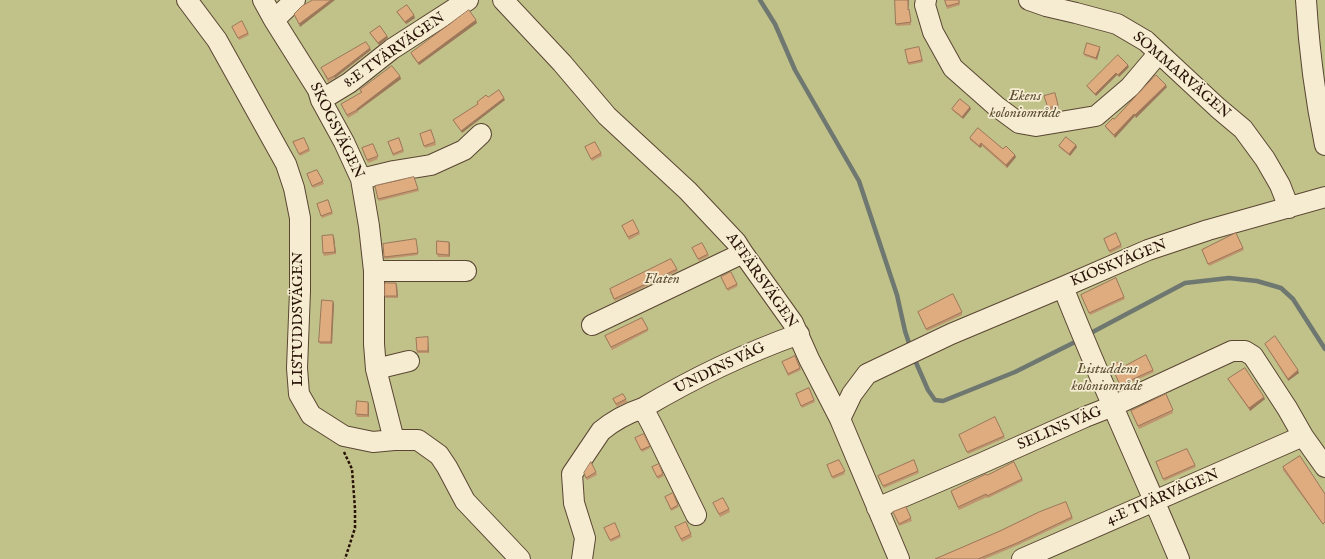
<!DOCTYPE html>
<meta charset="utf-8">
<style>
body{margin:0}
canvas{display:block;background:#f0e1ba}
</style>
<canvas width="1325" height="559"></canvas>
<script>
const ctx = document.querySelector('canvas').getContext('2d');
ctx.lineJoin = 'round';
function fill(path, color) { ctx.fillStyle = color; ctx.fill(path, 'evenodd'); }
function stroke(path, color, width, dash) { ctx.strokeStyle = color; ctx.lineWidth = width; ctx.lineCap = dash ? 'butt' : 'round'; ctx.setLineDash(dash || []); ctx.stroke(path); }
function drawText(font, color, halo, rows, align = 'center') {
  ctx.font = font + ' "IM FELL English",serif'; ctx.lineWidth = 3.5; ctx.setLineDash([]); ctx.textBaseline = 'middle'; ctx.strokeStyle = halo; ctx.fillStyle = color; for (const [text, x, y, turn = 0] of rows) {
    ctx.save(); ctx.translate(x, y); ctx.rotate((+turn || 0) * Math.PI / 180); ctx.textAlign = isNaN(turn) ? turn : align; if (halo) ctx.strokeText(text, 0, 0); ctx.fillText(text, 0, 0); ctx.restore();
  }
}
fill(new Path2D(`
 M0,0H1325V559H0Z`), '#c1c18a');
stroke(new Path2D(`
 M760,0L775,24L795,70L859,181L897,295L905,331L911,349
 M1087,335L1185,283L1229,278L1257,281L1281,288L1293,299L1325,349
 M914,358L928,390L935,400L943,401L1015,372L1079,340`), '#6f7771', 4.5);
const minor = new Path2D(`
 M187,0L217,40L286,164L294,188L300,218V291L297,368L299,394L311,415L344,436L373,442L394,440H418L439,455L447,467L465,501L520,559
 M263,0L274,20L318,90L321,100L344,142L361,179L369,226L374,271V344L376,369L394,440
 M503,0L562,63L607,116L688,191L736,242L743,253L793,323L809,359L840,419L899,559
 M926,0L925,5L933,32L953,68L996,106L1019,123L1036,126L1096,116L1130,87L1158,54
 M1029,0L1046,6L1076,13L1117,24L1146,41L1218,108L1243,129L1265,159L1280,185L1289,208
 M1306,0C1309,49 1315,97 1325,145
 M274,20L295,0
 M321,100L349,83L392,49L468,0
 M361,179L394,171L431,165L464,150L481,134
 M374,271H466
 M1063,287C1099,379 1141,468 1179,559
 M592,325L743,253
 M376,369L409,361
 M643,408L653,427L696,515
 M840,419L852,394L867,374L951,334L1063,287L1148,250L1208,230L1325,197
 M877,508L982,463L1085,417L1113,406L1232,351H1245L1253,356L1287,408L1303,436L1325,467
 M582,559L585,538L574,503L572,474L601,431C613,421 628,413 643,408C690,380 746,353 799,334
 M1022,559L1303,436`);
stroke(minor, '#5a4632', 22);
stroke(new Path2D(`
 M344,452L352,469L355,509V528L345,559`), '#281205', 2.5, [3, 2]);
stroke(minor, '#f5ecd2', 20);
fill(new Path2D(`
 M895,0H909L908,9H909L910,12L911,25L897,26L896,24Z
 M945,0H959L960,5L947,9Z
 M397,12L415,18L406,24L398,14Z
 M477,23L419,65L412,56L411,53Z
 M232,27L248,33L249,35L239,40Z
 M370,33L387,36L388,38L379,45L371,35Z
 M1100,49L1097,60L1085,56L1084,54Z
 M371,50L335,78L328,82L321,68Z
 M920,50L923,62L909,65L908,63Z
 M1129,67L1119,77L1117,75L1096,96L1088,88L1087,86Z
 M400,76L401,79L358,111V112L348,118L341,104L361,93L360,90Z
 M1167,87L1136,118L1135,116L1115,138L1106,128L1105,126L1114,119Z
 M1055,93L1059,108L1048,111V108Z
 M952,109H971L963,119L953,111Z
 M431,130L436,145L425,148L420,134Z
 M304,138L310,151L300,156L293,142Z
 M399,138L404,152L393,156L388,142Z
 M970,138L1003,149L1016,157L1007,168L982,146L980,148L970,140Z
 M373,144L378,159L368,163L362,148Z
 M1059,146L1077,147L1070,156L1060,148Z
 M585,147L601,153L602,156L592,161Z
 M317,170L324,184L313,188L307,174Z
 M418,189L419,191L379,201L378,199Z
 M328,200L333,214L322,218L317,204Z
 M623,228L639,232L640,234L629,240Z
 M1116,233L1122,247L1110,253L1104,239Z
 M1236,233L1244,250L1209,266L1202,250Z
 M333,235L334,237L336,254L324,256L323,253Z
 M416,241L418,255L385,259L384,257Z
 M449,242L450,244V257H438L437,254Z
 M693,250L708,254L709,256L699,261Z
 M677,269L678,271L615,301L610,292Z
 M722,280L737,284L738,286L728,291Z
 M397,285L398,298H386L385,296Z
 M1081,295L1124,297L1125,299L1090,315Z
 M334,304L332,344H320L319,342Z
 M962,312V315L927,331L919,314Z
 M648,329V331L612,350L606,338Z
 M428,337V340L429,353H417V351Z
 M1265,344L1299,373L1288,381L1266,346Z
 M1146,355L1154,372L1121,387L1111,365L1124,366Z
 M795,356L801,370L788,376L782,362Z
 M1228,379L1265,399L1250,411L1229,381Z
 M809,388L815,402L802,408L796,394Z
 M1166,394L1173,413L1139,429L1131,411Z
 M613,399H626L627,402L617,407Z
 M368,402L369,404V417H357L356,414Z
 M1004,436L1005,438L968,454L960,437Z
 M636,440L650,446V448L642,452Z
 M1187,449L1196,467L1164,481L1156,462Z
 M1300,456L1324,526L1283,470V467Z
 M839,460L845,474L833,479L827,465Z
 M914,460L919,473L884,488L878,476Z
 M653,469L663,474L664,476L658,479Z
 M596,472L597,475L587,480L585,476Z
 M987,475L1022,479L1023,481L988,498L987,497L959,510L951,493Z
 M666,499L678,505L679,507L671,511Z
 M1066,502L1073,519L1018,545L985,559H935Z
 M714,505L729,509L730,512L720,517Z
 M906,507L912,521L899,526L893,512Z
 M676,530L691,534L692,537L682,542Z
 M605,531L620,535L621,537L611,542Z`), '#c0946e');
fill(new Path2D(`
 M331,0H335L300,27L299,24Z
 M908,0H909L908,12Z
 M414,15L415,18L406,24L405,22Z
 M476,20L477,23L419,65L418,63Z
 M387,36L388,38L379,45L378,43Z
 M1100,47V49L1097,60L1096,58Z
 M370,48L371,50L335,78L334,76Z
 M1128,65L1129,67L1119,77L1118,75Z
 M1116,73L1117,75L1096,96L1095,94Z
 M400,76L401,79L357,111V109Z
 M1166,85L1167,87L1136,118L1135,115Z
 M504,98L505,100L462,133L461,131Z
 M970,107L971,109L963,119L962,117Z
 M1134,114L1135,116L1115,138L1114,135Z
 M981,143L982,146L980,148L979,146Z
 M1076,145L1077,147L1070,156L1069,154Z
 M1015,155L1016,157L1007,168L1006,165Z
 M333,235L334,237L336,254L335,252Z
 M449,242L450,244V257L449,255Z
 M396,283L397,285L398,298L397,296Z
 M333,301L334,304L332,344L331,342Z
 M428,337V340L429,353L428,351Z
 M1298,370L1299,373L1288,381V379Z
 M1264,397L1265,399L1250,411L1249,408Z
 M368,402L369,404V417L368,415Z`), '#9c785a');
const building = new Path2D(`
 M313,0H331L299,24L294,14L302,6Z
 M895,0H908V10L909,9L911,22L896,24Z
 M945,0H959V3L947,6Z
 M407,5L414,15L405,22L397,12Z
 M469,10L476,20L418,63L411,53Z
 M242,21L248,33L238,38L232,27Z
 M380,26L387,36L378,43L370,33Z
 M366,42L370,48L334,76L328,79L321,68Z
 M1087,43L1100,47L1096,58L1084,54Z
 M919,47L922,60L908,63L905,50Z
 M1118,55L1128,65L1118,75L1116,73L1095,94L1087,86Z
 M392,66L400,76L357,109V110L347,115L341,104L362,92L360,90Z
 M1156,75L1166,85L1135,115L1134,114L1114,135L1105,126L1113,118L1114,119Z
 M499,90L504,98L461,131L453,120L478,104L477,102L486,95L488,97Z
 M1055,93L1058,105L1048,108L1044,96Z
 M960,99L970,107L962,117L952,109Z
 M978,128L1003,149L1006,146L1015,155L1006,165L981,143L979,146L970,138Z
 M431,130L435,142L424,146L420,134Z
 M1066,137L1076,145L1069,154L1059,146Z
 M304,138L309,149L299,154L293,142Z
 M399,138L403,150L393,154L388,142Z
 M595,142L601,153L591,159L585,147Z
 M373,144L378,156L367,160L362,148Z
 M317,170L323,181L312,186L307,174Z
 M414,177L418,189L378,199L375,186Z
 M328,200L332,212L321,216L317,204Z
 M633,220L639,232L628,237L622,226Z
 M1116,233L1121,245L1109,251L1104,239Z
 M1236,233L1243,248L1208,264L1202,250Z
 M333,235L335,252L323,253L322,236Z
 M416,239L418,253L384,257L383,244Z
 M437,241L449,242V255L437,254Z
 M702,243L708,254L698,259L692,248Z
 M671,259L677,269L614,299L610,289Z
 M731,272L737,284L727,289L721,277Z
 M1116,278L1124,297L1089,313L1081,295Z
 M385,283H396L397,296H385Z
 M953,294L962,312L926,329L918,312Z
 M322,300L333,301L331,342H319Z
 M642,318L648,329L611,347L605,336Z
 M1275,336L1298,370L1288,379L1265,344Z
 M428,337V351H417L416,338Z
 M1146,355L1153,370L1120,385L1111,365L1122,361L1124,366Z
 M795,356L800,368L788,374L782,362Z
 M1245,368L1264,397L1249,408L1228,379Z
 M809,388L814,400L801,406L796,394Z
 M623,394L626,399L616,404L613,399Z
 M1166,394L1173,410L1138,426L1131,411Z
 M357,401L368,402V415L356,414Z
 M995,417L1004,436L967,452L959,435Z
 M644,434L650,446L641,450L635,438Z
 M1187,449L1195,465L1163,479L1156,462Z
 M1300,456L1325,494V522L1323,524L1283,467Z
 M839,460L845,471L832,477L827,465Z
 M914,460L918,471L883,486L878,476Z
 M591,462L596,472L586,478L584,473Z
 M1014,462L1022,479L987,496L986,494L958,507L951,491L986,474L987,475Z
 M659,464L663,474L657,477L652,467Z
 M673,493L678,505L671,509L665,497Z
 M723,498L729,509L719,514L713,503Z
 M1066,502L1072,517L1017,543L978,559H935L1000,531L1039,512Z
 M906,507L911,518L899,524L893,512Z
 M686,522L691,534L681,539L675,527Z
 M615,523L620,535L610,540L604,528Z`);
fill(building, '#dfac80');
stroke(building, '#9c785a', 1);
drawText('15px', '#281205', '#f5ecd2', [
 ["8:E TVÄRVÄGEN",395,51,-35],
 ["SOMMARVÄGEN",1181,76,41],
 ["SKOGSVÄGEN",336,131,64],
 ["KIOSKVÄGEN",1119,264,-22],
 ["AFFÄRSVÄGEN",761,281,55],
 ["LISTUDDSVÄGEN",299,319,-90],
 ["UNDINS VÄG",720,369,-26],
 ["SELINS VÄG",1060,429,-23],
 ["4:E TVÄRVÄGEN",1163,498,-23]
]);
drawText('italic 15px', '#5e4f34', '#f5ecd2', [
 ["Ekens",1025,97],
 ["koloniområde",1025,114],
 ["Flaten",662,280],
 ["Listuddens",1107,370],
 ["koloniområde",1107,387]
]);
</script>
